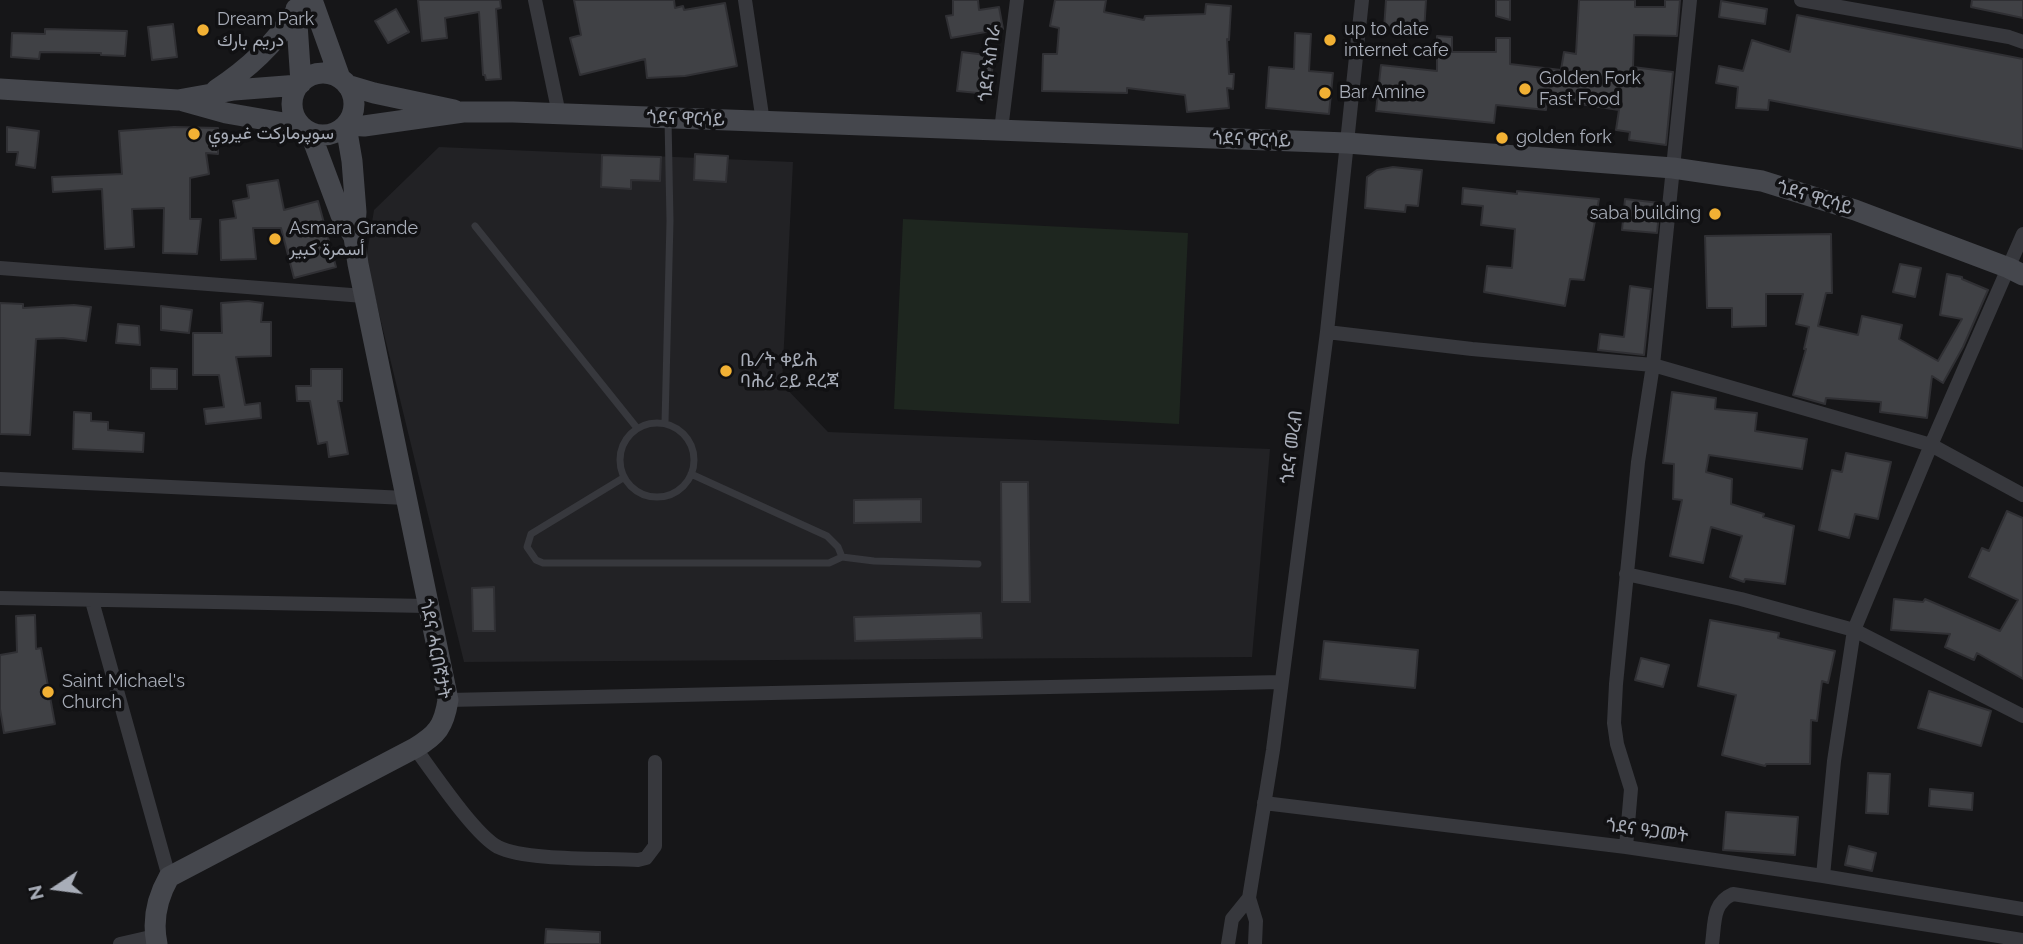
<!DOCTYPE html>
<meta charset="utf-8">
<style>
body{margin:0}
#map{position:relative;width:2023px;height:944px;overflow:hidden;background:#161618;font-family:Raleway,sans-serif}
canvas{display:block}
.north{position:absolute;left:21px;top:853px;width:70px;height:70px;-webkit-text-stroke:5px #111113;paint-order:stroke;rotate:257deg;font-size:19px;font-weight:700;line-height:28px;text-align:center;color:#a8adb8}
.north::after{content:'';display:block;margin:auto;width:24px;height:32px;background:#a8adb8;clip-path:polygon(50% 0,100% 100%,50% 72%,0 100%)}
</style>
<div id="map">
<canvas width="2023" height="944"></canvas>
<div class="north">N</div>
</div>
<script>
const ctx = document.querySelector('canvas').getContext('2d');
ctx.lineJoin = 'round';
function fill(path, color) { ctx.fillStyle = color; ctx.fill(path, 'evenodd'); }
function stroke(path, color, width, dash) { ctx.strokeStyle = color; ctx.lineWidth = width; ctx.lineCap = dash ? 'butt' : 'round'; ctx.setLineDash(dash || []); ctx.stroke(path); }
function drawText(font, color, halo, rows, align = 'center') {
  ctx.font = font + ' Raleway,Vazirmatn,"Noto Sans Ethiopic",sans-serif'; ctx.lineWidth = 7; ctx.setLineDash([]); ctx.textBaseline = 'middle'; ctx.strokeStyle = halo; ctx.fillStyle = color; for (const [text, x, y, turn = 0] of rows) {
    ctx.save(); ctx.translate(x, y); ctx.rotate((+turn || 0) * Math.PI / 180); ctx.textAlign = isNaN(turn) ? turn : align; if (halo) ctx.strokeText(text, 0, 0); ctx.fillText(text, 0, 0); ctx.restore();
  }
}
fill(new Path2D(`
 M439,147L793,162L782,384L828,432L1270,449L1252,657L464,662L366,260L374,210Z`), '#222225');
fill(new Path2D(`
 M903,219L1188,233L1179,424L894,409Z`), '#1e261f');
const building = new Path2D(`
 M418,0H500L501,8L496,9L501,79L486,80L485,75H483L479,12L445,18L447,38L422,41Z
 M574,0H674L675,8L683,6L684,10L725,3L737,66L685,76L647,78L645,59L580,75L570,38L581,35Z
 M953,0H978L979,10L999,7L1003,29L951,38L946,16L953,15Z
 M1055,0H1106L1104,12L1144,20L1145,16L1205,14L1206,4L1231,6L1229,40L1227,39L1229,74H1234L1233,89L1227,88L1229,108L1187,112L1185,95L1127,88V93L1042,91L1043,54H1057L1059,28L1050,26Z
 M1386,0H1426L1424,33L1384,29Z
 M1496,0H1510V20L1496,16Z
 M1579,0H1635V7H1665V0H1680L1677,36L1634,35L1633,67L1673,72L1666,145L1629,140L1630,132L1616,130L1619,110L1547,99L1546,110L1496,105L1494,123L1376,111L1381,65L1437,71V36L1452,37V52H1496V38H1510V64L1561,70L1564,52L1576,54Z
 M1972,0H2023V18L1971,7Z
 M1721,1L1767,9L1765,24L1719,17Z
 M396,9L409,32L388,43L375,21Z
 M1797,15L2023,59V149L1769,100L1768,110L1736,108L1738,87L1716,83L1719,66L1743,71L1752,40L1790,52Z
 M173,24L177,57L152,60L148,27Z
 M45,29L127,31L125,56L101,55V53L40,52L39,59L11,57L12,33L45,34Z
 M1295,33L1311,34L1309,71L1333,73L1329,114L1266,108L1269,67L1294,69Z
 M962,52L994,56L989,94L957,91Z
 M7,127L39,131L35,168L16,165L18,152H7Z
 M174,127L218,128V154L206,153L209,174L190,178V219H201L197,254L163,253L164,208L132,209L134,247L105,249L102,189L53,192L52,177L122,174L119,131Z
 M695,154L728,156L726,182L694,180Z
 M602,155L661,157L660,181L631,180V189L601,187Z
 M1393,167L1422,170L1418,206L1406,205L1405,212L1365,208L1367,177L1377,170Z
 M278,180L284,210L318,201L336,267L294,278L281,228H253L256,259L221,260L220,220L236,218L233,201L249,198L247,185Z
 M1463,188L1517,194V191L1599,199L1584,280L1570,279L1565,306L1484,292L1487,266L1512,268L1515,229L1481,225L1483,206L1462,204Z
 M1625,199L1660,203L1657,233L1622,230Z
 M1831,234L1832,293H1826L1818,326L1858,335L1862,316L1902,325L1899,339L1938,361L1962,319L1940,315L1947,274L1962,277V279L1988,290L1963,347L1943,383L1932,376L1927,418L1880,412L1881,402L1826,398L1825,404L1793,395L1806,349H1804L1809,327L1796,324L1803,294H1766V326L1732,327V308H1707L1705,236Z
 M1900,264L1921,268L1915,297L1893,292Z
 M1630,286L1651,289L1644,355L1598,350L1600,334L1624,337Z
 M248,301L263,303L261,322H271V356L236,357L245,405L260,403L261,418L206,424L204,409L224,407L219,375H193V333H222L221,303Z
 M0,303L23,304V308L74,305L91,307L86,341L63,338L36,339L30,435L0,434Z
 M161,306L192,310L189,333L161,330Z
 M118,324L139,326L140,345L116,343Z
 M151,368L177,369V389H151Z
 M311,369H342V401H338L348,454L329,457L327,442L318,444L310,401H297L296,386H311Z
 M1672,392L1716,398L1715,409L1757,413L1755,431L1807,439L1802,469L1709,455L1706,472L1732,479L1731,504L1764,514L1763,517L1794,526L1785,584L1745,579L1744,582L1730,577L1742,536L1711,527L1703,563L1670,556L1682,500L1673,499L1674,464L1663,463Z
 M74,412L91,413V421L108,422V430L144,433L143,452L73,449Z
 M1846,453L1891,462L1878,519L1855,514L1849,538L1819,530L1832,470L1842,472Z
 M1001,482H1028L1030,602H1002Z
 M921,499V522L854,523V500Z
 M2007,511L2023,518V679L1977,653L1974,660L1945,647L1950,634L1891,630L1894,599L1923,602L1925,599L2000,631L2018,600L1969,577L1982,548L1989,551Z
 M494,587L495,631H473L472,588Z
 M981,613L982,638L855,641L854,617Z
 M35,615L36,649L41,648L55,724L4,733L0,709V655L17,652L16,616Z
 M1710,620L1779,633L1778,638L1835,651L1828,683L1822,681L1817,721L1811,720L1810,764H1766L1765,766L1722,755L1736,695L1698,686Z
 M1324,641L1418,650L1415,688L1320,679Z
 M1641,658L1669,665L1663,687L1635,680Z
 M1929,691L1991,711L1981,746L1918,728Z
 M1868,773L1890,774L1888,814L1866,813Z
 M1930,789L1973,793L1972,810L1929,806Z
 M1726,812L1798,817L1795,855L1723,850Z
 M1849,846L1876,853L1872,871L1845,865Z
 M546,929L600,932V944H545Z`);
fill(building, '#404145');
stroke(building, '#303034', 2);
stroke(new Path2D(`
 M475,226L637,428
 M620 460a37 37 0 1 1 74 0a37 37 0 1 1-74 0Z
 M665,423L670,221L668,119
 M623,478L531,534L527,547L536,560L543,563H829L842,557L838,547L827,536L691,474
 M842,557L874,561L978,564`), '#37383d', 7);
stroke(new Path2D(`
 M535,0L559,114
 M745,0L763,122
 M1801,0L2009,37L2023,42
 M1001,130L1017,0
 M0,268L364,296
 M1327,332L1472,349L1653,365L1931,445L2023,495
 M0,479L406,498
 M1626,574L1741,599L1854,630L2023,716
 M0,598L427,606
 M92,601L169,877
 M448,700L1281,682
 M415,748C433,772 474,834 498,847C526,861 604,858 638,860L646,858L655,846V762
 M1264,803L1626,847L1823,876L2023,909
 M1626,847L1631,789L1617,744L1614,723L1616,684L1638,462L1653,365L1690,0
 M1823,876L1834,761L1854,630L1931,445L2023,234
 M120,944L155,936
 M1228,944L1232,919L1249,898
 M1255,944L1256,921L1249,898L1273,750L1327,332L1362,0
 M1712,944C1715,923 1712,903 1733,894L2023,940`), '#37383d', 14);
stroke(new Path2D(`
 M312,0L340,78
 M296,9L301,83
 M292 104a31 31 0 1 1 62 0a31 31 0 1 1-62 0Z
 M347,85L374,93L454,110
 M0,89L178,100L234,90L299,85
 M216,90C249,68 274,45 296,11
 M183,101L226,113L301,126
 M347,125L364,126L463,112H513L1347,143L1673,168L1762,181L1855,210L2009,268L2023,275
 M310,132L341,215L354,237
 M157,944C152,920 157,898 169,877L415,748C437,735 444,726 448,700L358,264L354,237L356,212L352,161L346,126`), '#45474d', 21);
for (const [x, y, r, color] of [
 [203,30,7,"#f2b134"],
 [1330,40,7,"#f2b134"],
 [1525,89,7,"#f2b134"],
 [1325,93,7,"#f2b134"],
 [194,134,7,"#f2b134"],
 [1502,138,7,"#f2b134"],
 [1715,214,7,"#f2b134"],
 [275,239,7,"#f2b134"],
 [726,371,7,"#f2b134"],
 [48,692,7,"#f2b134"]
]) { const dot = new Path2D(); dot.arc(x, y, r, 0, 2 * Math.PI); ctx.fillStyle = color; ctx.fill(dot); stroke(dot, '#111113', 2.5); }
drawText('18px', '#a8adb8', '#111113', [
 ["Dream Park",217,20],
 ["دريم بارك",217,41],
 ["up to date",1344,30],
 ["internet cafe",1344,51],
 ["Golden Fork",1539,79],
 ["Fast Food",1539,100],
 ["Bar Amine",1339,93],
 ["سوپرمارکت غيروي",208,134],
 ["golden fork",1516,138],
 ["saba building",1701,214,"right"],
 ["Asmara Grande",289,229],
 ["أسمرة كبير",289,250],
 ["ቤ/ት ቀይሕ",740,361],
 ["ባሕሪ 2ይ ደረጃ",740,382],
 ["Saint Michael's",62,682],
 ["Church",62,703]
], 'left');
drawText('18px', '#a8adb8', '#111113', [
 ["ጎደና ኣስገራ",990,63,-83],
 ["ጎደና ዋርሳይ",686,119,2],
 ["ጎደና ዋርሳይ",1252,140,2],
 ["ጎደና ዋርሳይ",1815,198,17],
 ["ጎደና መረብ",1292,447,-83],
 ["ጎደና ሓርበኛታት",435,649,79],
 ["ጎደና ዓጋመት",1647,831,8]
]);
</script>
